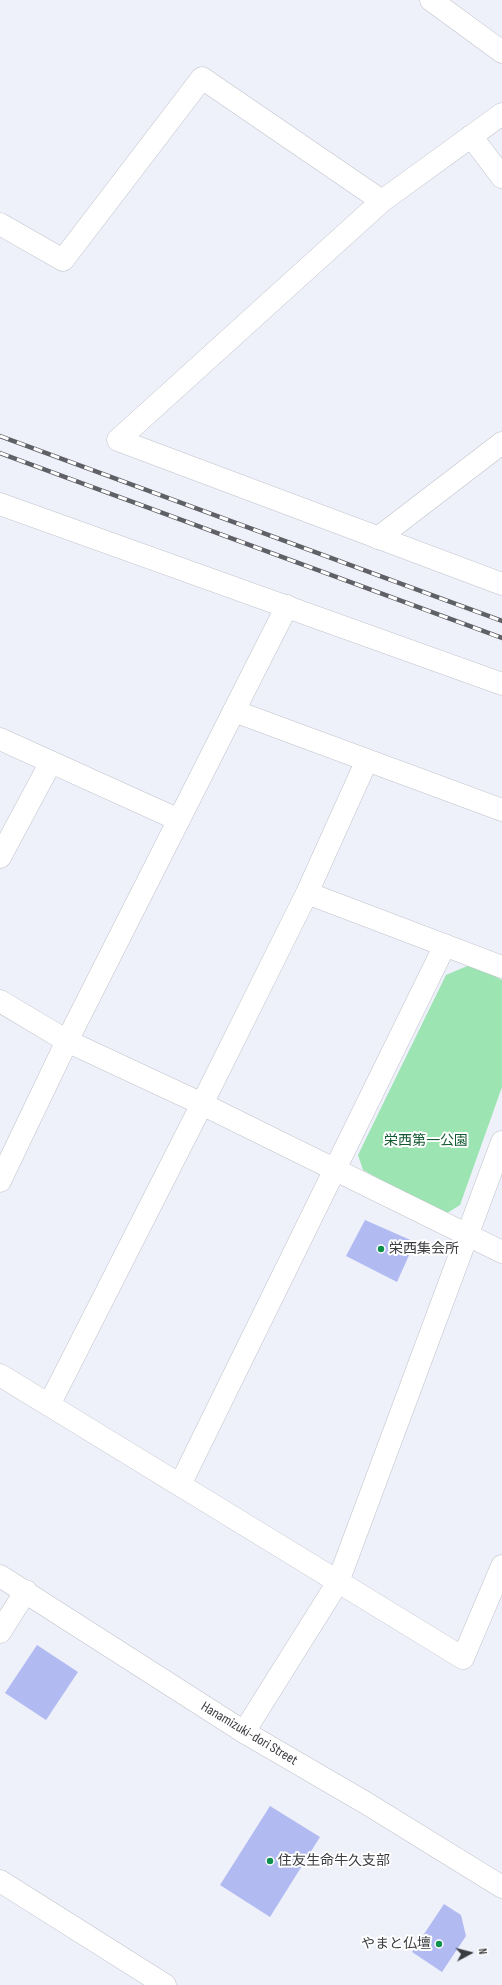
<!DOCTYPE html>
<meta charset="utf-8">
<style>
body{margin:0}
#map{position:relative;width:502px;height:1985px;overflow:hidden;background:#eef0fa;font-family:"Sofia Sans Condensed",sans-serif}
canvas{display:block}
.north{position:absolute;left:450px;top:1933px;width:40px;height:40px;-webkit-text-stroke:3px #fff;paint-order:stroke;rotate:83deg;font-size:11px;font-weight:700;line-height:16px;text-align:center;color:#3b3c40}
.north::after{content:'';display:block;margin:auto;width:14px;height:18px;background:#3b3c40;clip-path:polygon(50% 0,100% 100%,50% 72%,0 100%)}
</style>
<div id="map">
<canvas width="502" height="1985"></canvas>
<div class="north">N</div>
</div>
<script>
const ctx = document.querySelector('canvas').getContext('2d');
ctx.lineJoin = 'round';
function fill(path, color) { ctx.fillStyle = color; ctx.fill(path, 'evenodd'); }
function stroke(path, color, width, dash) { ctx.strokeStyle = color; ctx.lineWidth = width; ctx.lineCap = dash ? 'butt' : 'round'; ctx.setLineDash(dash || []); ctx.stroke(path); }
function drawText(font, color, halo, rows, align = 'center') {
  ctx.font = font + ' "Sofia Sans Condensed","Noto Sans JP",sans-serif'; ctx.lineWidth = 4; ctx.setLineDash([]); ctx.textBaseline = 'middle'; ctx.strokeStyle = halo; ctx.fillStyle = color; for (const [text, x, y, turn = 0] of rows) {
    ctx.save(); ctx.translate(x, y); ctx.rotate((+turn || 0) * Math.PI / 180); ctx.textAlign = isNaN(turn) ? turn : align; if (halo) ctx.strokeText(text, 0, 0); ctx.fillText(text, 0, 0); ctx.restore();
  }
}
fill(new Path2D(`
 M472,964L502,980V1087L460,1205L444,1215L363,1170L358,1155L446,975Z`), '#9ce4b1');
fill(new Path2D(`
 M365,1220L415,1242L397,1282L346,1256Z
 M37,1645L78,1672L46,1720L5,1693Z
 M270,1806L320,1837L270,1917L220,1885Z
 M444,1904L461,1915L466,1936L442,1972L412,1952Z`), '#b2bbf1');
const street = new Path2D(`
 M431,0L502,52
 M502,114L382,201L118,440L502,584
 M471,136L502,177
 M0,224L63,260L202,78L382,201
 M0,504L502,684
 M378,538L502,443
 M234,711L502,810
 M0,739L179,820
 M0,857L51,762
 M307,893L502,967
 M0,1001L67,1041L202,1104L502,1252
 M0,1375L463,1658L502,1566
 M49,1405L202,1104L307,893L367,760
 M180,1485L445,945
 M244,1732L338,1582L502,1142
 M0,1881L165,1985`);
const secondary = new Path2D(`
 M0,1181L67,1041L287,606
 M0,1576L244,1732L366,1803L502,1887
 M0,1632L26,1591`);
stroke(street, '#c0c2cb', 23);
stroke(secondary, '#c0c2cb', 23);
stroke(street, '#fff', 22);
stroke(secondary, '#fff', 22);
const rail = new Path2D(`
 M0,436L502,621
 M0,453L502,638`);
stroke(rail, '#606166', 4.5);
stroke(rail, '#fff', 3, [9]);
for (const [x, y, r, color] of [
 [381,1249,4,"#0e904e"],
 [270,1861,4,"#0e904e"],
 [439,1944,4,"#0e904e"]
]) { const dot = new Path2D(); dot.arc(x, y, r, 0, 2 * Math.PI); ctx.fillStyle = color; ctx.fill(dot); stroke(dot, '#fff', 1.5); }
drawText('14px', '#145a32', '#fff', [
 ["栄西第一公園",426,1141]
]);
drawText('14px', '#3b3c40', '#fff', [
 ["栄西集会所",389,1249],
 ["住友生命牛久支部",278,1861],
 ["やまと仏壇",431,1944,"right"]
], 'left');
drawText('14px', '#3b3c40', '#fff', [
 ["Hanamizuki-dori Street",249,1734,31]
]);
</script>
